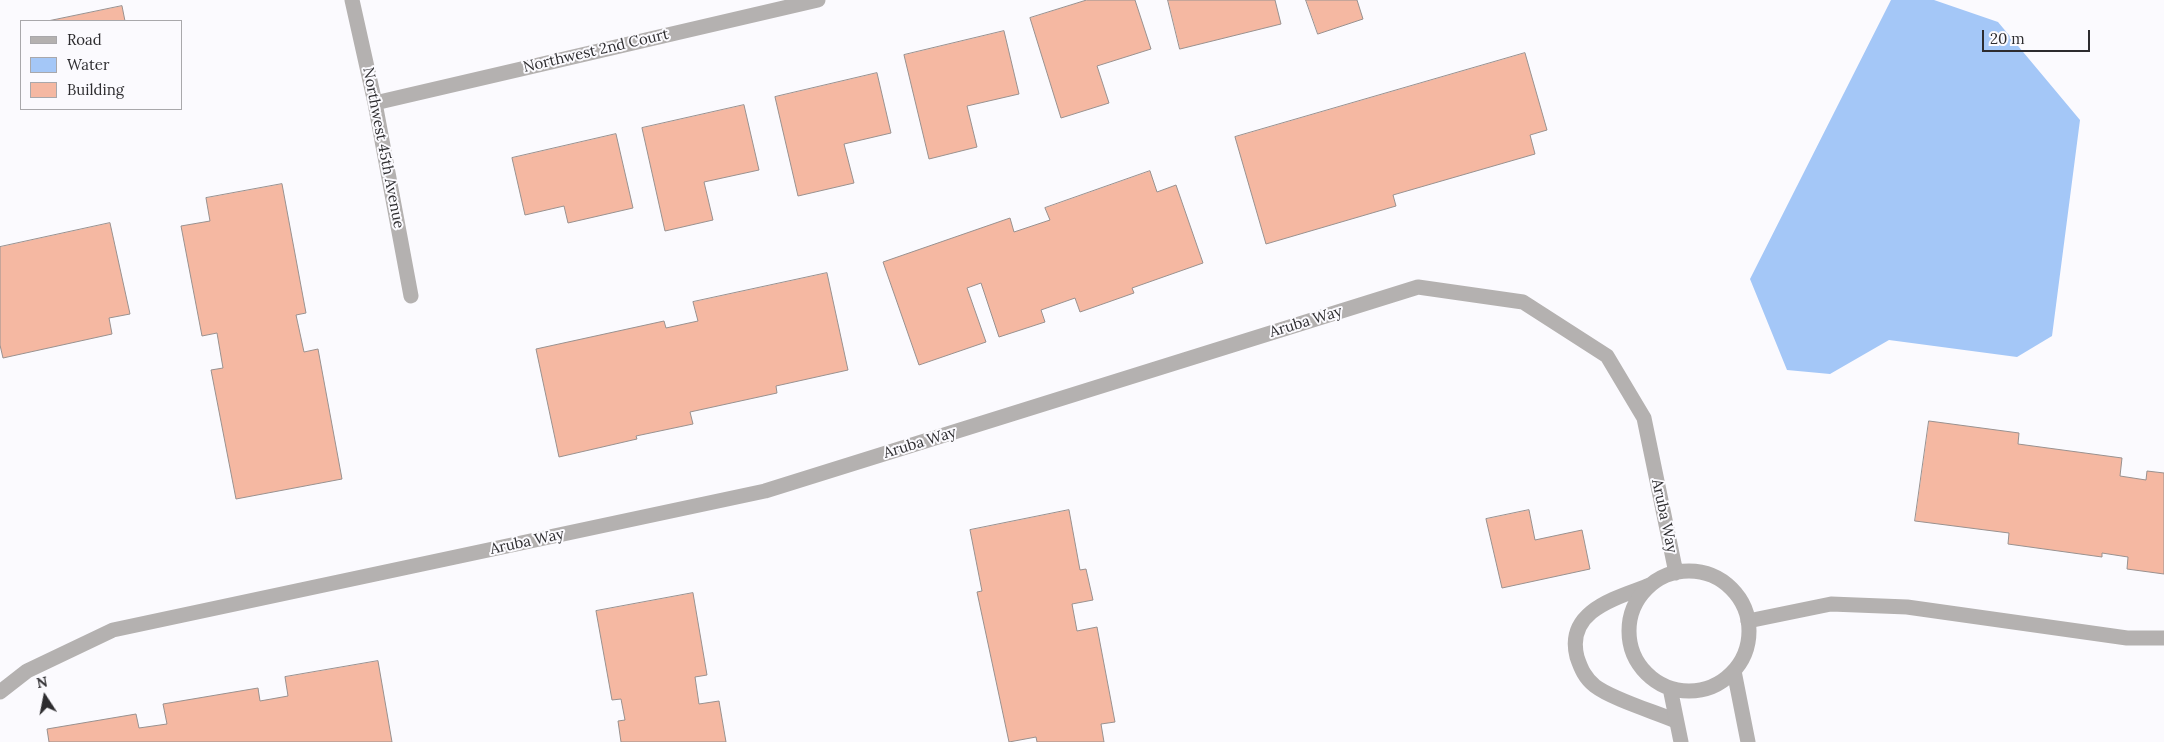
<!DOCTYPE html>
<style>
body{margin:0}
#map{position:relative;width:2164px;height:742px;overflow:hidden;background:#fbfafe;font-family:Lora,serif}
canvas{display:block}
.legend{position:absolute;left:20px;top:20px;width:162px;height:90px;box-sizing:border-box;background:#fbfafe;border:1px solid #a9a8ab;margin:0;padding:6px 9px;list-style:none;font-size:15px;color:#2d2c2f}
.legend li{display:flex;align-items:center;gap:10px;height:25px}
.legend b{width:25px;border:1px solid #a9a8ab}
.north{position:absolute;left:20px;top:672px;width:50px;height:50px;-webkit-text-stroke:4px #fbfafe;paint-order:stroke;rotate:349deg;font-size:14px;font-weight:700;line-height:20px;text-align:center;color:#2d2c2f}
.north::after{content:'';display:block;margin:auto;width:18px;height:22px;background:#2d2c2f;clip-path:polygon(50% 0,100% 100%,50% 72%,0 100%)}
.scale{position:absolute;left:1982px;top:30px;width:108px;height:22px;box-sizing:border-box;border:2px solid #2d2c2f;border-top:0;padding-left:6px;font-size:15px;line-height:18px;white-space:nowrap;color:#2d2c2f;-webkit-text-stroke:4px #fbfafe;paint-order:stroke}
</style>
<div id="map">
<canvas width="2164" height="742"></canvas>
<ul class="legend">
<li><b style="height:6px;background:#b4b1b0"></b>Road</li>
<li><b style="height:14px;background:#a4c7f7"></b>Water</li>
<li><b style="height:14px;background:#f5b8a2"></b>Building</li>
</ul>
<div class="north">N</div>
<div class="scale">20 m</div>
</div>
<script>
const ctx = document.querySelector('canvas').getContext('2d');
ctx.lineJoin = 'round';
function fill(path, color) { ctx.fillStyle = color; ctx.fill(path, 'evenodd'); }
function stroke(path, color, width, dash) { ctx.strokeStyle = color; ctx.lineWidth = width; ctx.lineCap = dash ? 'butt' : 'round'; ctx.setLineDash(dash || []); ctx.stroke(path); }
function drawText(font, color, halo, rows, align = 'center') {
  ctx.font = font + ' Lora,serif'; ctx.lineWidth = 4; ctx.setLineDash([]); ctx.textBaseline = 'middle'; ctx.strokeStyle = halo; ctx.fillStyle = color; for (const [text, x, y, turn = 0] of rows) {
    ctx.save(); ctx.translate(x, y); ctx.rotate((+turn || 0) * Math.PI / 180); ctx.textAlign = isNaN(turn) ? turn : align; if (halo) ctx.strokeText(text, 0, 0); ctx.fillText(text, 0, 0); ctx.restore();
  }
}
fill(new Path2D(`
 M1891,0H1934L1998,22L2080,120L2052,336L2017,357L1889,340L1830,374L1787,370L1750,279Z`), '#a4c7f7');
const building = new Path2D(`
 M1087,0H1135L1151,49L1097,66L1109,103L1061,118L1030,18Z
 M1168,0H1275L1281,24L1180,49Z
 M1306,0H1357L1363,19L1318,34Z
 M122,6L125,21H48Z
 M1004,31L1019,94L967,106L977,147L929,159L904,55Z
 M1525,53L1547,130L1530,135L1535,154L1393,195L1396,206L1266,244L1235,137Z
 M877,73L891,133L844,144L854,183L798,196L775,97Z
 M744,105L759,170L704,182L713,220L665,231L642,128Z
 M616,134L633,208L568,223L564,206L525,215L512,158Z
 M1150,171L1157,192L1176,185L1203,263L1132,288L1134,293L1080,312L1075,298L1041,310L1045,322L999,337L981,283L967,288L986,342L919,365L883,262L1010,218L1014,232L1050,220L1045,208Z
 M282,184L306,313L296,315L304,352L318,349L342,479L236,499L211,370L223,368L217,333L202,336L181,226L210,221L206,198Z
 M110,223L130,314L109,318L112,334L3,358L0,345V247Z
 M827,273L848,370L776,386L777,393L690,412L693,424L636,436L637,439L559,457L536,349L664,321L666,328L698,321L693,302Z
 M1929,421L2019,433L2018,444L2122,458L2120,476L2146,480L2147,471L2164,473V574L2127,569L2128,557L2102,553V557L2008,544L2009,533L1915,521Z
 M1069,510L1080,570L1086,569L1093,600L1072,604L1077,631L1097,627L1115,722L1101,724L1104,742H1037L1036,737L1009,742L977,592L982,591L970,530Z
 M1529,510L1535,540L1582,530L1590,569L1502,588L1486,519Z
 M693,593L707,675L695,677L699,704L719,701L726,742H621L618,721L625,720L621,699L612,700L596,611Z
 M378,661L392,742H49L47,729L136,714L139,728L167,724L163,704L258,688L260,701L288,696L285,677Z`);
fill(building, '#f5b8a2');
stroke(building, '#99918f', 1);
stroke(new Path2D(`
 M1650,585C1617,598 1565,610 1577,657C1581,669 1585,678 1595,686C1612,699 1655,712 1676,721
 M1748,621L1831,604L1907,607L2127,638H2164`), '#b4b1b0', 15);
stroke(new Path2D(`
 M352,0L375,103L411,296
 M375,103L818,0
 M1629 631a60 60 0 1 1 120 0a60 60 0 1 1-120 0Z
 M1734,671L1748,742
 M1670,688L1681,742
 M0,692L27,671L113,630L765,491L1418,287L1523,302L1607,356L1644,418L1676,573`), '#b4b1b0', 15);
drawText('15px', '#2d2c2f', '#fbfafe', [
 ["Northwest 2nd Court",596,51,-13],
 ["Northwest 45th Avenue",383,148,79],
 ["Aruba Way",1306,322,-17],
 ["Aruba Way",920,443,-17],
 ["Aruba Way",1664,516,78],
 ["Aruba Way",527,542,-12]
]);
</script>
